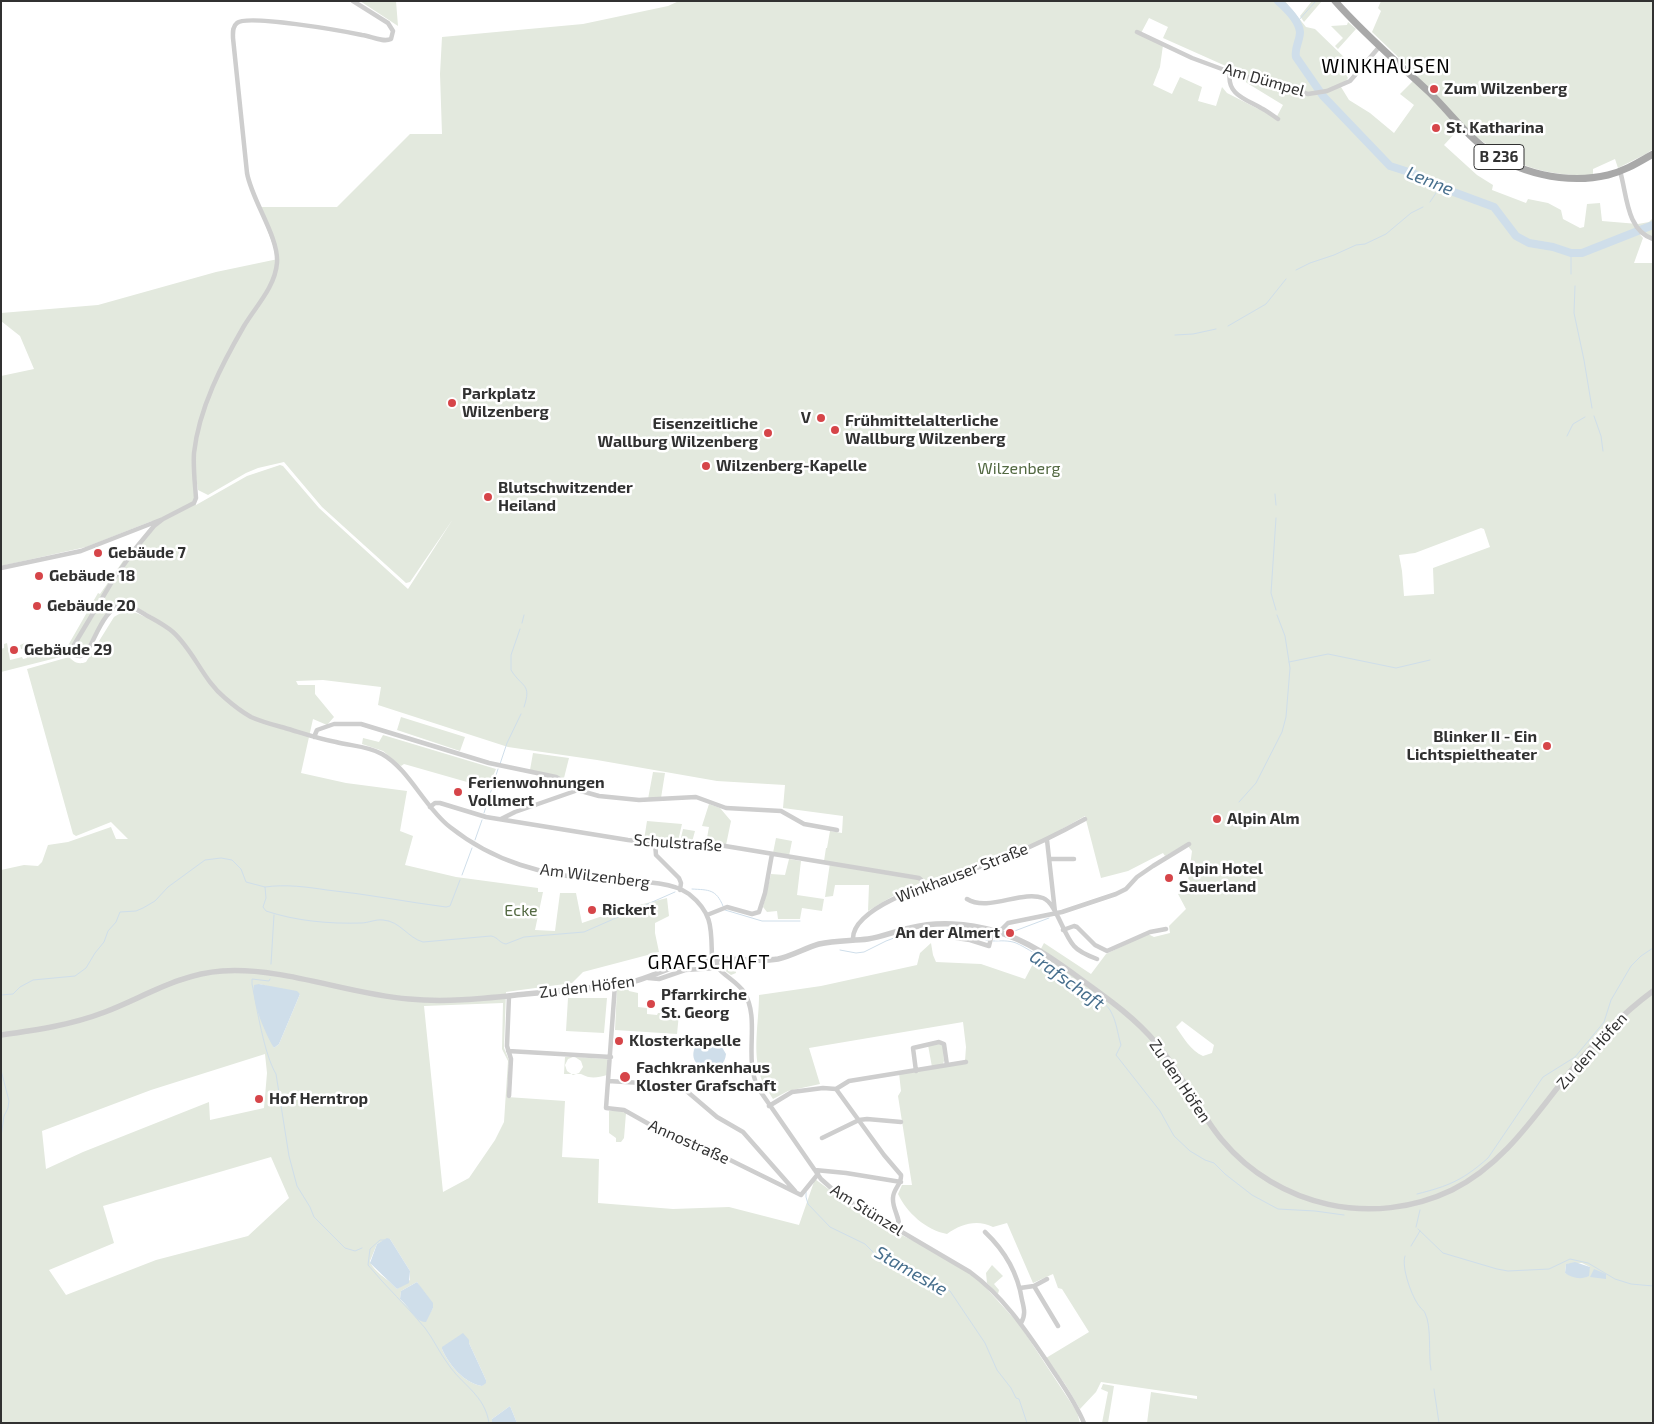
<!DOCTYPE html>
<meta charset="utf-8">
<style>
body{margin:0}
#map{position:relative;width:1654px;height:1424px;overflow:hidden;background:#fff;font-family:"Exo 2",sans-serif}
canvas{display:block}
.frame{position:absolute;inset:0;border:2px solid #313131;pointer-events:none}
</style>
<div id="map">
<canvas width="1654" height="1424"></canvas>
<div class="frame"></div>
</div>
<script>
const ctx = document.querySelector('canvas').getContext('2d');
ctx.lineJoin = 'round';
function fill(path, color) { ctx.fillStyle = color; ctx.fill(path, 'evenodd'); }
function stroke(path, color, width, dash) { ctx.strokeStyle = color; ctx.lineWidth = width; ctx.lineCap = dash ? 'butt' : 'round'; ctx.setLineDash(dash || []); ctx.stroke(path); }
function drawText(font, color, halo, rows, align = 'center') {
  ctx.font = font + ' "Exo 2",sans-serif'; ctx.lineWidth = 5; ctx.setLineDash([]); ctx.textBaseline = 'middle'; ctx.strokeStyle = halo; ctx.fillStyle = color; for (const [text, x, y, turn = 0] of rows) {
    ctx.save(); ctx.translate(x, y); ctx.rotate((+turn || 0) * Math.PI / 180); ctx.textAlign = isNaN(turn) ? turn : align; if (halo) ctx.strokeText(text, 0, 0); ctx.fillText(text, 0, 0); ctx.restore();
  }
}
fill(new Path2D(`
 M360,1H396L398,26Z
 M679,1H1285L1306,27L1315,29L1347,60L1342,67L1348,78L1341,87L1349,100L1370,113L1394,133L1414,105L1400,94L1418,76L1372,32L1381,11L1378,8L1381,1H1653V149L1646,154L1618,168L1615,159L1593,169V175C1538,177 1508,162 1466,129L1457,131L1444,145L1477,175L1493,185L1492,190L1526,203L1528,199L1548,203L1561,210L1563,219L1580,228L1584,227L1587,204L1600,203L1602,221L1638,224L1649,222L1653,218V238L1637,231L1643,238L1634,263H1653V1423H1147L1151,1392L1197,1399V1396L1101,1382L1096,1392L1080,1409L1065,1384L1046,1358L1089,1332L1062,1289L1058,1288L1053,1274L1033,1283L1007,1223L993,1227C977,1219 961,1224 947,1234C926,1230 907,1213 898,1194L902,1185H912L898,1096L901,1091L899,1073L932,1067L928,1045L939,1043L943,1045L944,1061L943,1064L965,1061L966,1047L963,1022L809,1048L820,1084L788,1091L773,1099C769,1092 763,1085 761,1078C752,1052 759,1022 759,995L821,986L917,965L920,953L931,943L933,955L936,962L981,964L1025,979L1044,943L1091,974L1106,954L1148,934L1154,937L1170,933L1169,926L1186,909L1178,894L1191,885L1188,881L1192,851L1186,844L1165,856L1163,853L1128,871L1101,878L1085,816L1046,838L993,860L924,881L893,896L868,911L869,885H835L833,896L825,897L830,863L824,861L826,848H827L830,831L842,833L843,816L783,808L785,785L717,781L597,760L508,747L378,705L381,687L323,680L296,681L298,685H315V694L334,717L327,725L313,719L301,773L346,783L407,791L400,831L413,836L405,865L456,877L538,888V892H543L535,930L555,931L560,893H576L582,923L620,910H633L639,905L667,898L669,916L655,923V933L659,952L583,972L572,983L506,992L504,1048L509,1060L507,1097L565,1101L562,1157L599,1159L598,1203L673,1209L729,1207L799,1225L815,1179L867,1218L932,1250L978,1279L1019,1324L1077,1412L1080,1423H517L510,1406L492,1419V1423H1V870L24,865L38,866L42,862L48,845L68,842L111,827L116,839H128L111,822L76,836L73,834L27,669L69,657C74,662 78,665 86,662L114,617C127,607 137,613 150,619L152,616C115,594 112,601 93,637C89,643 87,648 81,653L70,646L64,656L1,672V649L4,648V644L7,643L10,660L22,657L23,659L27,658L25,648L21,649L20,645L27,642L36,653C47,654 57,656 66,649L98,593L100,594L130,551H131L154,526L152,521L86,547L1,566V376L34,369L20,336L1,321V313L98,305L216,272L278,259L259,207H337L410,134H442L440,74L442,37L583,24L668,6ZM1149,18L1168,27L1163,38L1228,67L1247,83L1283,105L1276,118L1227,93L1222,87L1216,106L1198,101L1202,87L1180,77L1172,94L1153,85L1160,67L1163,45L1140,35ZM284,462L322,507L406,583L410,582L453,519L408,589L319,508L283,466L280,465L247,476L196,505L194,499V464L198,490L208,495L246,473L258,468ZM1481,528L1484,529L1490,547L1433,568L1434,594L1404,596L1402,571L1399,555L1415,553ZM259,984L300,994L279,1044L274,1048L271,1041ZM503,1003L502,1049L508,1061L504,1122L495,1140L469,1178L443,1192L424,1006ZM1182,1021L1214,1045L1212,1053L1203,1056C1191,1051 1183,1037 1176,1027ZM265,1054L267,1073L264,1108L210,1120L209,1102L83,1152L46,1169L42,1131L151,1090ZM271,1157L289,1198L248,1236L156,1260L66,1295L49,1270L114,1243L103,1206ZM387,1239H390L410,1271V1280L397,1289C389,1279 373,1272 370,1261L377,1244ZM1582,1263L1590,1267L1587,1277H1576L1565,1273L1566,1264ZM417,1282L433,1308L430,1313L412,1311L400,1299L401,1291ZM469,1343L486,1380L482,1386C464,1383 449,1365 442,1349Z
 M1312,1H1322L1304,22L1300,16Z
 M1348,22L1356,29L1338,49L1335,46L1343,38L1331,26L1347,25Z
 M401,717L465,737L460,751L397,730Z
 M383,735L496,769L488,788L404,764L401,766L383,751L362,744L363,738L379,742Z
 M533,753L569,758L564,778L530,770Z
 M653,772L665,773L661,798L648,799Z
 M709,804L720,808L731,821L726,845L706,843L709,827L702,826Z
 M647,821L682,824L678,841L664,842L644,840Z
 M683,829L695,831L692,842H680Z
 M776,838L792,841L789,856L773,853Z
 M789,859L801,861L797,895L824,899L822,911L802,908L800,919H778L777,911L767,912L763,907L771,874L785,875Z
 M734,961L736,973L731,975L723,969L722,965L724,962Z
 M627,987L629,991L638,993V1007L647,1008V1014L657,1015L658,1013L679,1014L677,1034L615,1030L617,988Z
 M568,998H607L604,1033L566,1031Z
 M565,1057H573L568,1059L565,1065L567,1071L573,1075L579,1073L583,1067L581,1061L575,1057L607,1059L609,1061L607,1075C597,1078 590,1079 581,1074H564Z
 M609,1111H619L626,1113L624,1138L621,1142H616V1138L609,1133Z
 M992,1265L1003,1276L994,1284L999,1290L998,1294L987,1283L986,1273Z
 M1103,1384L1114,1386L1108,1423H1102L1108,1392L1101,1389Z`), '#e3e9de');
fill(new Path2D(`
 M259,984L297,991L300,994L279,1044L274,1048C266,1035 251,1001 254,985Z
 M710,1040L720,1044L726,1054C724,1080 679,1069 698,1042Z
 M387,1238L390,1239L410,1271L409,1283L397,1289L370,1263L377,1244Z
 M1575,1262L1590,1267L1589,1276C1581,1280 1572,1278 1565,1273L1566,1264Z
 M1594,1269L1606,1274V1279L1590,1277Z
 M417,1282L433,1303V1308L426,1322C416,1323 409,1306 400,1299L401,1291Z
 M463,1333L469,1340V1343L486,1380V1383L482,1386C464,1383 449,1365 442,1349V1347Z
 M510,1406L517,1423H492V1419Z`), '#cfdeea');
stroke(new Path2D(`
 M1297,22L1316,1
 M1430,202L1440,187
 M1571,253V274
 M1296,270L1310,263L1334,255L1356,245L1365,244L1386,234L1411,213L1423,207
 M1575,286L1574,313L1584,360L1592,408
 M1228,326L1266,304L1286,279
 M1175,335L1193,334L1216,329
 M1594,416L1601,436L1603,451
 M1567,436L1573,424L1585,417
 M1275,494L1276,505
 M1276,610L1271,593L1276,518
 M522,623L524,615
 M520,629L511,655V670C522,688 532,683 524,707
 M1289,662L1328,654L1396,668L1430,660
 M500,764L507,743L521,714
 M1239,802L1256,783L1282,732L1286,717L1290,668L1285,636L1277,615
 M484,813L498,769
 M475,840L482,820
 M462,875L472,848
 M265,887C286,884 307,887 327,890C367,894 407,902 446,907L450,906L460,880
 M692,889C709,890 716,889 723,906
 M725,910L762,921H800
 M1012,932L1049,918
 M993,941C1000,941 1008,940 1016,943C1031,949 1102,997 1110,1010C1117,1022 1117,1032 1121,1045L1116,1055L1160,1111L1174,1136L1190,1151L1205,1160L1214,1163L1225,1174L1252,1195L1278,1209L1315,1211L1344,1215
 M840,950L856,953L864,952L886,941L902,935L941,929L961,931L989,941
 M271,964L274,915
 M270,979L269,981L252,979V984C257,1008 264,1054 276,1074L289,1156L297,1186L310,1207L314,1217L345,1248L355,1251L362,1248
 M1,995L13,994L20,987L33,980L75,976L86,968L95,953L104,942L108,931L116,922L120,912L136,911L143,908L155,901L168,887L205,860L221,858L232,860L241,869L246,882L265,887L266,898L263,907L266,911C296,921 329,924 361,923C368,923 376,919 383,920C400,921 408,938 423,942L491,936C498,937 499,943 506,944L524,937L584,932L675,892
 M1,1070L9,1101L8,1108L4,1116L1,1137
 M806,1192V1197L808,1204L830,1227L865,1244L878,1257L890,1261L902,1264L916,1275L932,1281L950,1291L985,1343L997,1370L1011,1388L1016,1398L1019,1399L1027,1423
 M1417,1194C1449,1186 1463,1180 1488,1158L1543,1077L1575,1057L1604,1022L1611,1000L1631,966L1641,956L1653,948
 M1416,1227L1420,1210
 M1418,1229L1443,1253L1497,1269L1508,1271L1549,1269L1570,1259L1588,1263L1615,1279L1631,1284L1653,1286
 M385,1240H380L370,1249L368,1265C386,1287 407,1306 425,1328C434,1340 439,1352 448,1364C462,1385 485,1395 489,1423
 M1411,1246L1420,1231
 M1405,1256C1401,1267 1412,1298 1420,1307C1422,1310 1423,1309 1425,1313C1432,1327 1428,1354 1431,1370
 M1434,1389L1439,1423`), '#cfdeea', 1);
stroke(new Path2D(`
 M1278,1C1286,8 1299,21 1300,32C1300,41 1294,48 1296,57L1323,96L1390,166L1415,174L1440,187L1494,207L1516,236L1529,243L1553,247L1571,253H1582L1653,225`), '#cfdeea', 8);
stroke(new Path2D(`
 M1137,32L1192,58L1230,72L1308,94L1327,91L1350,81L1380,46
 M1230,72C1226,94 1245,99 1261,108C1267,111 1272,115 1278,119
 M1620,171C1627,194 1626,230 1653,239
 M163,519L154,526L135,549L113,580L74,645L73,652L75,655L80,656L86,653C95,640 105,605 124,605C132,606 139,611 146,615C155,620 165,625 173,632C194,651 203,680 225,698C233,705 242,712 251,717C262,722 274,725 285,728C302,733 319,739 336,742C351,746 368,746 382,754C409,769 425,808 450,827C494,862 543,875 599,880C625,883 667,878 689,894C714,914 711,930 712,959
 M1,568L81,551L163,519L194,503L196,498C195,484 193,468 194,453C199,408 222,364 244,326C256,306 275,287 277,263C279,237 252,201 247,173L233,38C233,33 232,27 237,23C247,14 343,31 362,35C371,36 383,43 391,39L393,31L388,23L353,1
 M314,737L317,730L334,724H361L489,763L556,777L581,791L599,796L639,800L696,797L726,808L781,811L804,824L837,830
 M430,807L435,803H440L486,817L628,840L660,844L683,843L719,845L919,878L926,884
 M501,819L515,812L578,790
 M1047,840L1055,912
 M655,843L656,855L679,878L681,883L680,890
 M1049,859H1074
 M967,899C988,912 1022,890 1043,898C1056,903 1063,934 1074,946C1079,952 1089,956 1097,959
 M707,915L727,907L752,914L759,912L765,893L772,854
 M1063,930L1074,926L1077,927L1095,945L1107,951L1150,932L1166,929
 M999,932L1008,923L1062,912L1116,894L1126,889L1137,877L1153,866L1189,844
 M956,938L970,940L989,946L993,930
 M853,940C850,900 972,872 1002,859C1031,847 1058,834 1085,819
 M716,958L718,968C726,977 737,982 744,992C761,1020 743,1056 758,1088L821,1179L839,1195L970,1272C1003,1296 1025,1329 1048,1363C1061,1383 1075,1401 1084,1423
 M648,978L659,979L685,970L718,968
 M615,985L606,1108L624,1110L663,1132L722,1156L801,1195L818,1174
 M508,1051L611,1057
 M916,1071L913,1048L939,1042L944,1044L947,1065
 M608,1081L676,1085L683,1088L717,1117L743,1132L795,1191
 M836,1089L884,1155L901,1175C902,1184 893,1189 893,1198C892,1210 902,1219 898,1230
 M509,1096L511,1059L507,1046L509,996
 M769,1106L792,1092L823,1088L836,1089L849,1081L966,1062
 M822,1138L859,1120L867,1119L901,1122
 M815,1170L846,1173L901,1182
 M985,1232C1004,1250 1018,1274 1022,1300C1024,1308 1026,1315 1021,1323
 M1034,1286L1058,1326
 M1020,1288L1034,1286L1047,1279`), '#cecece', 4.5);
stroke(new Path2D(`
 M1,1035C37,1030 71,1025 105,1012C144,997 179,974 222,971C285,967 346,994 409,999C448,1003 487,998 526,994C560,991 594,988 628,983C652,978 673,964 698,960C725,956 752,963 778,959C792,956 805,948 819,944C835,940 852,941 868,939C882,937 896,931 910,928C937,921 968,923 995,931C1030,941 1057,962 1086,983C1111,1001 1136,1019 1156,1043C1182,1073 1197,1110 1222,1140C1278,1207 1373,1228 1452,1190C1501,1166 1532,1120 1565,1078C1591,1046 1619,1016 1653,991`), '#cecece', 5.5);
stroke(new Path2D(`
 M1335,1C1364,34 1397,62 1429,92C1447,109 1462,130 1482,146C1515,173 1566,185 1608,175C1625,171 1639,162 1653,154`), '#a9a9a9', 7);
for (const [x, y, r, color] of [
 [1434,89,5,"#d64549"],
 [1436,128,5,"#d64549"],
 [452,403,5,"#d64549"],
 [821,418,5,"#d64549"],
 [835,430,5,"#d64549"],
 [768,433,5,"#d64549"],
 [706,466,5,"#d64549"],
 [488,497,5,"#d64549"],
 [98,553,5,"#d64549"],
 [39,576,5,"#d64549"],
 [37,606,5,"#d64549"],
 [14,650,5,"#d64549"],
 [1547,746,5,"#d64549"],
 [458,792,5,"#d64549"],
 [1217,819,5,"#d64549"],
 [1169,878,5,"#d64549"],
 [592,910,5,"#d64549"],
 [1010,933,5,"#d64549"],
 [651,1004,5,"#d64549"],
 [619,1041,5,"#d64549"],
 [625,1077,6,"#d64549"],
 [259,1099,5,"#d64549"]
]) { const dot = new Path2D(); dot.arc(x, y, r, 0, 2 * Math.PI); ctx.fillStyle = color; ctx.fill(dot); stroke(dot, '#fff', 2); }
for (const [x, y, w] of [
 [1499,157,50]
]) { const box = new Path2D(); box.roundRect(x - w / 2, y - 12.5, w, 25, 4); ctx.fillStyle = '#fff'; ctx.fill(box); stroke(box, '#313131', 1); }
drawText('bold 15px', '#313131', null, [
 ["B 236",1499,157]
]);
drawText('16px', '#313131', '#fff', [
 ["Am Dümpel",1264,80,16],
 ["Schulstraße",678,843,4],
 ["Winkhauser Straße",962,873,-21],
 ["Am Wilzenberg",595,876,7],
 ["Zu den Höfen",587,987,-7],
 ["Zu den Höfen",1592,1051,-48],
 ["Zu den Höfen",1180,1081,56],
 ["Annostraße",689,1142,24],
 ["Am Stünzel",867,1210,32]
]);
drawText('bold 16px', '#313131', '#fff', [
 ["Zum Wilzenberg",1444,89],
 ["St. Katharina",1446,128],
 ["Parkplatz",462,394],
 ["Wilzenberg",462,412],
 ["V",811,418,"right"],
 ["Frühmittelalterliche",845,421],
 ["Wallburg Wilzenberg",845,439],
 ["Eisenzeitliche",758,424,"right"],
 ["Wallburg Wilzenberg",758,442,"right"],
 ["Wilzenberg-Kapelle",716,466],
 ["Blutschwitzender",498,488],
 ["Heiland",498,506],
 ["Gebäude 7",108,553],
 ["Gebäude 18",49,576],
 ["Gebäude 20",47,606],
 ["Gebäude 29",24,650],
 ["Blinker II - Ein",1537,737,"right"],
 ["Lichtspieltheater",1537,755,"right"],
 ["Ferienwohnungen",468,783],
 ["Vollmert",468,801],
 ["Alpin Alm",1227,819],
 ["Alpin Hotel",1179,869],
 ["Sauerland",1179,887],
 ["Rickert",602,910],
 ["An der Almert",1000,933,"right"],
 ["Pfarrkirche",661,995],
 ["St. Georg",661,1013],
 ["Klosterkapelle",629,1041],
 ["Fachkrankenhaus",636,1068],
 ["Kloster Grafschaft",636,1086],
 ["Hof Herntrop",269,1099]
], 'left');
drawText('16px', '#536942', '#fff', [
 ["Wilzenberg",1019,469],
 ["Ecke",521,911]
]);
drawText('italic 18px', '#466e8c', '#fff', [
 ["Lenne",1430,181,22],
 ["Grafschaft",1067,980,36],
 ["Stameske",911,1271,30]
]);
ctx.letterSpacing = '1px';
drawText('19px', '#000', '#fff', [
 ["WINKHAUSEN",1386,67],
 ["GRAFSCHAFT",709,963]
]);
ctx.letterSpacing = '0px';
</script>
